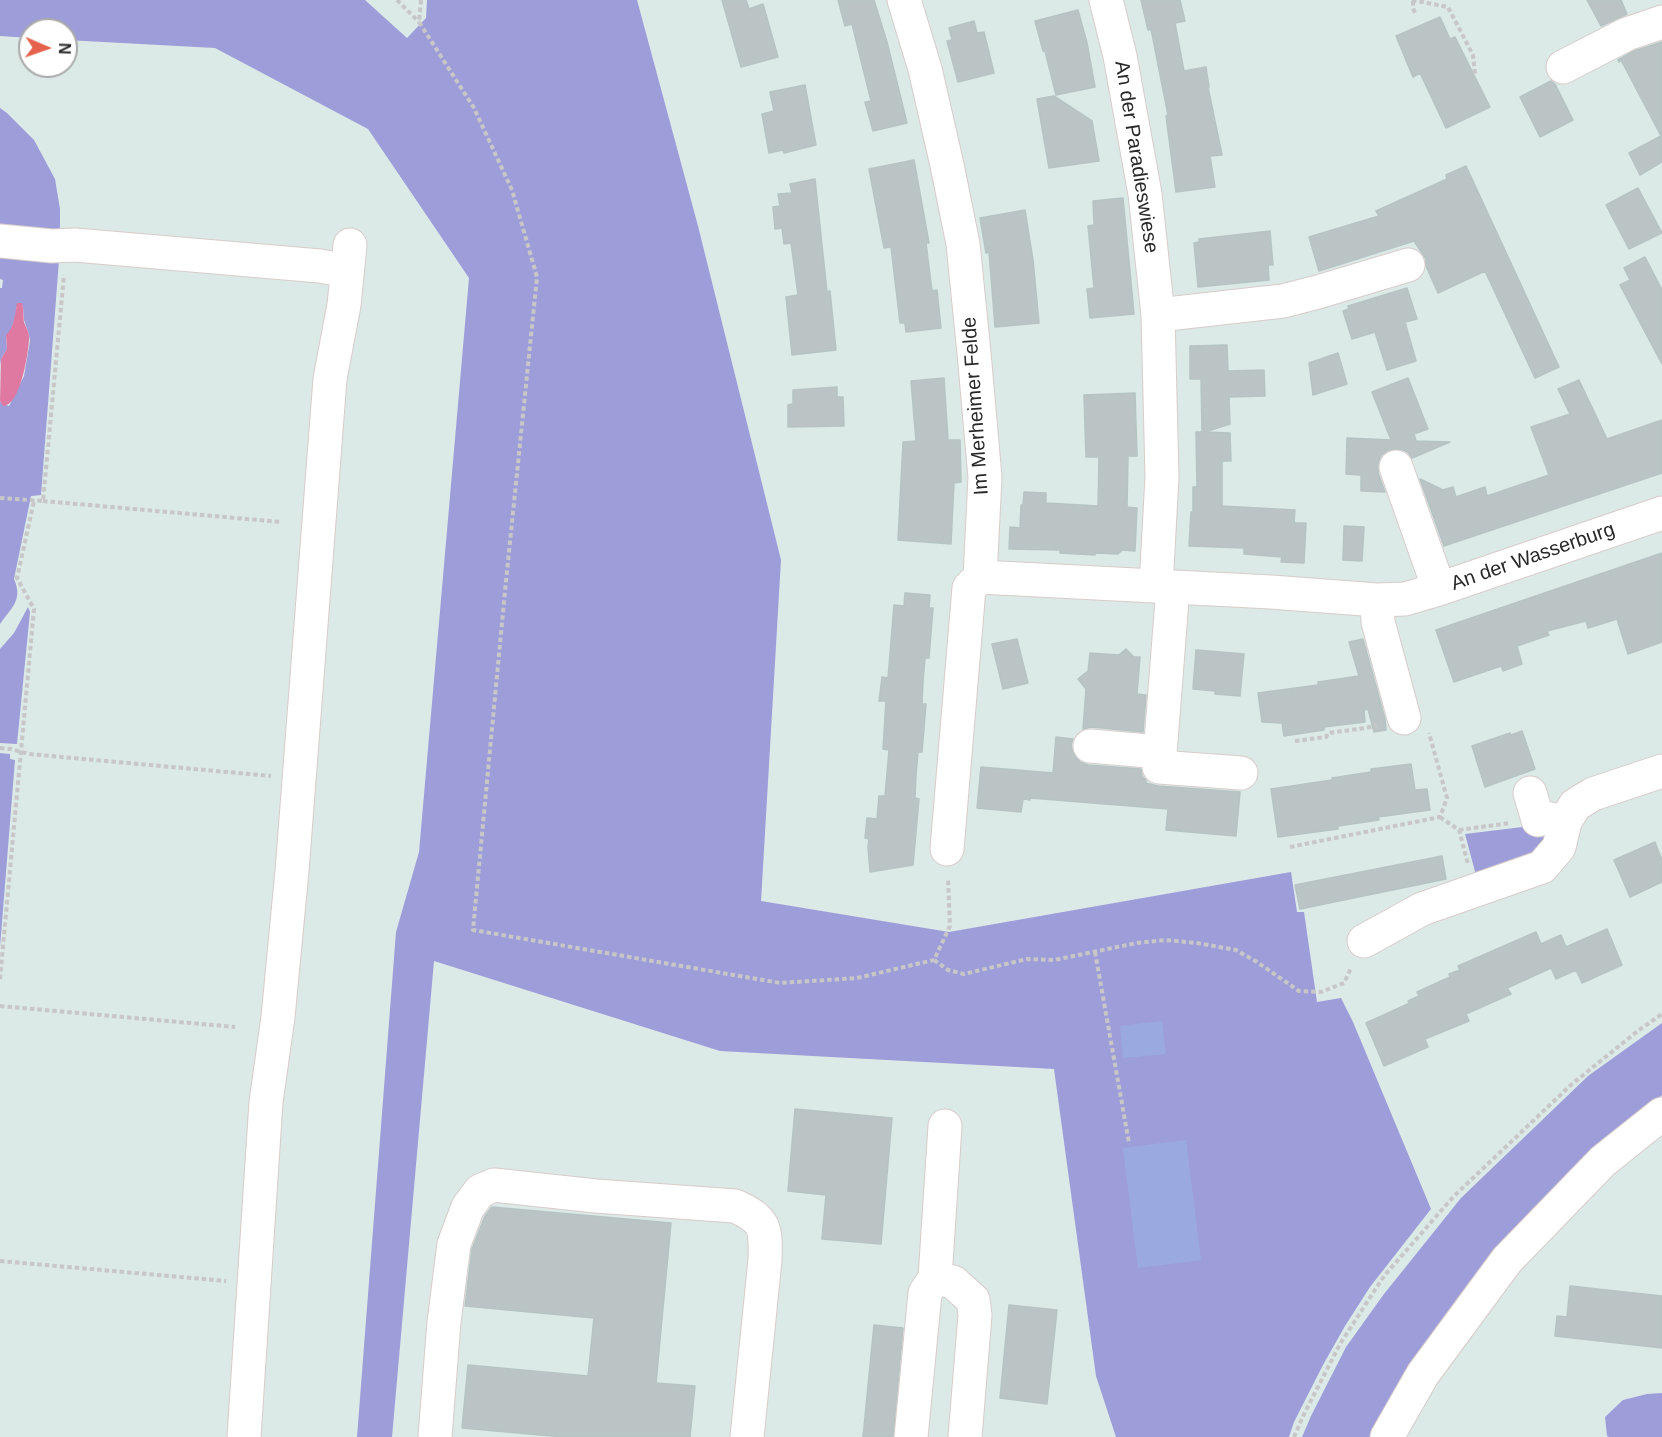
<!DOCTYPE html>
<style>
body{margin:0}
#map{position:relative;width:1662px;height:1437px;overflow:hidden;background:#dbe9e7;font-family:Helvetica,sans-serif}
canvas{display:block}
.north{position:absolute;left:18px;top:18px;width:60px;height:60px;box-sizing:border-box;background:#fff;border:2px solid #a9a9a9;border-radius:50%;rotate:92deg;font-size:16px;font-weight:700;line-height:24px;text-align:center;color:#282828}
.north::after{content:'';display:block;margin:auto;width:21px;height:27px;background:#e5634c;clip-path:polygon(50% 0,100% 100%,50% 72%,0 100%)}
</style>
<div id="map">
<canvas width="1662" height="1437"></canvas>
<div class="north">N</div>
</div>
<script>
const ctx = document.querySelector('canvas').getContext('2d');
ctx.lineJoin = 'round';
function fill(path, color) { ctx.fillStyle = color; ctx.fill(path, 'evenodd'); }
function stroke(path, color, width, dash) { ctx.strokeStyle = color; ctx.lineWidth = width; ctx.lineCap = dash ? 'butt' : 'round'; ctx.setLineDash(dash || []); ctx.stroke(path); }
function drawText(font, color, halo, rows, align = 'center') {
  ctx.font = font + ' Helvetica,sans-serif'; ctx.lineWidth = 6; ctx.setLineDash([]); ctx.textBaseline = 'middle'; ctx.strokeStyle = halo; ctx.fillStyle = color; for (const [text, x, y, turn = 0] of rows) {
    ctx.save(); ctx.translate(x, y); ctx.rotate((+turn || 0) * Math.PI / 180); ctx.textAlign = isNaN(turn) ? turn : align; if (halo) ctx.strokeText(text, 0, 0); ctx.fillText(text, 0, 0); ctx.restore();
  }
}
fill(new Path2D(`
 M0,0H365L407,38L426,18L427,0H637L698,226L781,560L761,901L949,932L1291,872L1297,912H1304L1317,1002L1341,998L1353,1022L1431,1209L1370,1287L1345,1326L1323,1365L1294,1422L1289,1437H1116L1096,1376L1054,1069L720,1051L434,961L392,1437H357L396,932L419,852L469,278L368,129L215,48L66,40V30H30V38L0,36Z
 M0,108L7,113L34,140L55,179L60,209V237L0,232Z
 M0,254L59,260L41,495L31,496L14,579C23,600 12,607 0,624V401L1,403L9,406L24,376L30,341L29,335L24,320L23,306L16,307V315L10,332L6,337L7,349L1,359L0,366V288H2L3,280L0,279Z
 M28,607L30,612L17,744L0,743V649L14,633Z
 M0,753L10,754V759L15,760L0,947Z
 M1547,824L1548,834L1540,853L1477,879L1465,834Z
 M1662,1023V1095L1590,1158L1371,1437H1302L1311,1416L1346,1347L1384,1294L1461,1198L1588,1076Z
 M1662,1393V1437H1609L1607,1436L1605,1417L1623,1400L1647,1394Z`), '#9d9dda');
fill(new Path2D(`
 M1162,1021L1166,1054L1123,1058L1120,1026Z
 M1186,1140L1201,1260L1138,1268L1123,1148Z`), '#9aaae0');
fill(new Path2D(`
 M17,303H22C24,309 23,316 24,322C26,328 30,333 29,340C28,355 20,406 3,406L0,401L1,359L7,349L6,335C14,328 15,314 17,303Z`), '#e079a2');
const building = new Path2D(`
 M722,0H746L749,9L763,4L778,57L741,67Z
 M838,0H874L887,42L907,123L873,131L865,102L871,101L852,24L845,26Z
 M1141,0H1180L1185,21L1175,23L1184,71L1206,67L1209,87H1208L1222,155L1210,156L1215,187L1176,192L1166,116L1168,115L1151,29L1148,30Z
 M1587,0H1621L1627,14L1601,26Z
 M1078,10L1087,43L1095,87L1056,95L1045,51H1043L1035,21Z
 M1440,17L1450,39L1455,37L1490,107L1446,128L1420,73L1413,77L1396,36Z
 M974,21L977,33L984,32L994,73L958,82L947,41L952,40L949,28Z
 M1662,42V162L1640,175L1629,153L1661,136L1621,60L1619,62L1618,60L1634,51Z
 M1551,81L1555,84L1573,120L1540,137L1520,97Z
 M805,85L816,145L784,153L783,150L769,153L762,114L774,111L770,92Z
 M1054,96L1092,121L1099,161L1049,168L1037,99Z
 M914,160L929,243H926L932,291L937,290L941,328L906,332L905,323H900L891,247L884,248L869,169Z
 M1466,166L1559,367L1535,378L1485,271L1438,293L1426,266V259L1414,241L1319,271L1309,237L1379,216L1376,211L1447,179L1446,175Z
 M815,179L827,292L830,291L836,350L792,355L786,297L798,295L791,243L784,244L782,228L775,229L773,207L780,206L778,194L792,193L790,184Z
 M1638,188L1662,233L1629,249L1606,205Z
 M1123,198L1134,314L1090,318L1087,289L1094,288L1088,226L1094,225L1093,201Z
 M1025,210L1033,260L1039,323L995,327L989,252L986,253L980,218Z
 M1270,231L1273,265H1268L1269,280L1198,287L1194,243L1199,242V239Z
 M1645,257L1662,290V364L1620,285L1630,280L1624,268Z
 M1407,288L1417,319L1405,322L1416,361L1387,370L1375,332L1352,339L1343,311L1349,309L1348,306Z
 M1227,345L1228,371L1264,370L1265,396L1229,397L1230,424L1205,432L1230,433L1231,461H1222V506L1295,510L1294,523H1306L1304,563L1281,562L1282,557L1244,554V548L1189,546L1191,512H1193V487H1197L1196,432H1202L1201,379H1190V346Z
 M1338,353L1347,384L1313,395L1309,363Z
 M944,378L948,440H960L961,482L954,483L951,544L898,540L903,442L916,441L911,381Z
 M1408,378L1428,429L1414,434L1416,441L1450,442L1412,458L1408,452L1400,449L1389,450L1381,455L1378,464V473L1385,492L1361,491V475L1346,474L1347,438L1391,440L1372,392Z
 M1579,380L1607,439L1662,420V473L1444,546L1420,479L1443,490L1453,487L1456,497L1485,487L1487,496L1549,475L1531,427L1570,414L1558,389Z
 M837,387V397H843L844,426L788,427V405L793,404V390Z
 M1135,393L1137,456H1128L1127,507L1137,508L1135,551L1122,550L1118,554L1095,553V555L1060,553V550L1009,549L1010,527L1020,528L1021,505H1023L1024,492L1046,493V503L1098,506L1099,457H1086L1084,395Z
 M1344,526L1364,527L1362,561L1343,560Z
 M1662,553V642L1628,654L1617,619L1588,628L1586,621L1547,631L1549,635L1517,646L1522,664L1503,671L1501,666L1454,682L1436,630Z
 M905,593L930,595L929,608H933L929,658H925L923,681L922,704H926L922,752H918L916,775L915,798L919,799L913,865L870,872L868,847L869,839L865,838L867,818L877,819L879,796H885L889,750L883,749L886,701H879L882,677L888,678L894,605L904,606Z
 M1017,639L1028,683L1003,689L992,644Z
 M1363,639L1385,719L1386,730L1374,732L1368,709L1364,710L1365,722L1324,727V730L1284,736L1282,723L1262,722L1258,693L1318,685V682L1359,676L1349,642Z
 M1126,649L1134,657H1140L1137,694L1146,695L1143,732L1092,727L1083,729L1086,689L1078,679L1088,671L1090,653L1119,655Z
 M1196,650L1244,654L1240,696L1215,694V691L1193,689Z
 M1522,731L1535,769L1485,787L1472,746L1510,733L1511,735Z
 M1056,737L1073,739L1071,745L1073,753L1080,762L1088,765L1141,769L1142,776L1146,780V783L1158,786L1240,792L1236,836L1166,830L1168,809L1030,798V800L1023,799L1021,812L977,808L981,767L1053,773Z
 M1411,764L1415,790L1427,789L1430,810L1378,817L1379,820L1338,826V829L1278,837L1271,789L1332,780V778L1371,772V769Z
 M1655,842L1662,860V882L1630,897L1614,860Z
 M1442,856L1446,879L1300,909L1295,885Z
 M1607,929L1622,965L1582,983L1576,970L1556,979L1551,968L1507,988L1511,994L1466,1014L1469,1021L1425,1039L1428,1047L1384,1066L1366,1023L1410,1003L1408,1001L1419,996L1417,992L1450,977L1449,974L1460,970L1458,966L1536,932L1541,944L1561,935L1566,947Z
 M795,1109L892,1118L881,1244L822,1239L826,1195L788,1191Z
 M492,1207L671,1223L656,1383L695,1386L690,1437H563L462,1428L468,1365L588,1376L594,1318L465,1306L472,1249L485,1216Z
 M1570,1286L1662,1296V1348L1555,1336L1557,1316L1567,1317Z
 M1009,1305L1057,1310L1047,1404L1000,1398Z
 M874,1325L903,1328L893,1437H863Z`);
fill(building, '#bbc4c4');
stroke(building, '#b5c4c3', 1.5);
const minor = new Path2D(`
 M904,0L925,69L947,165L963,244L974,353L985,477L980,577L969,588L947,849
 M1106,0L1120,56L1145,194L1158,315L1162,477L1156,586
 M1563,67L1627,34L1662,22
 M0,241L52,246L75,245L320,266L347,271
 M1158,315L1283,301L1318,292L1408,265
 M1396,467L1439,589
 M980,577L1271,592L1377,600L1405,599L1439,589L1662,513
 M1173,587L1159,767L1241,773
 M1377,600L1378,622L1404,718
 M1090,746L1160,752
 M1530,793L1538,820L1545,818L1565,822
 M1364,941L1422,909L1542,867L1559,847L1565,822L1575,805L1593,794L1662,771
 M935,1278L945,1126
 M244,1437L266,1102L278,1017L292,871L330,379L344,305L350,245
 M435,1437L444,1322L454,1244L468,1207L480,1191L494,1185L596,1196L735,1206C766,1220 766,1228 765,1260L747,1437
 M911,1437L925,1293L935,1278L953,1282L973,1300L975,1315L965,1437
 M1387,1437L1423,1374L1507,1260L1603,1161L1662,1114`);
stroke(minor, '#d8ccc9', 35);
stroke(new Path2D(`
 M397,0L419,22
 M421,0L419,22L474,108L512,190L537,277L505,591L473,930L780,983L857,978L934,960L950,926L948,878
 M1412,0L1448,7L1473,55L1475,74
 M1413,1V8L1415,13
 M0,498L43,501L64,275
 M43,501L281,522
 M1295,741L1326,737L1328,733L1366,728L1377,725
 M0,748L11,749L29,754L271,776
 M1440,817L1459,830L1468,864
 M1459,830L1510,823
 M1290,847L1440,817L1447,798L1429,733
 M1095,952L1129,1143
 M934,960L948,970L964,974L1027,959L1054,960L1137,943L1165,940L1197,943L1236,950L1257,962L1299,991L1321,992L1344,983L1351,968
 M0,979L34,609L17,578L34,501
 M0,1006L235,1027
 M0,1261L226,1281
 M1294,1437L1304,1414L1340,1344L1384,1276L1454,1196L1572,1084L1639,1030L1662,1014`), '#c7c7c7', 4, [4.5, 3]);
stroke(minor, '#fff', 33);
drawText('20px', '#282828', '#fff', [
 ["An der Paradieswiese",1136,157,81],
 ["Im Merheimer Felde",976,406,-94],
 ["An der Wasserburg",1533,557,-19]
]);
</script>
